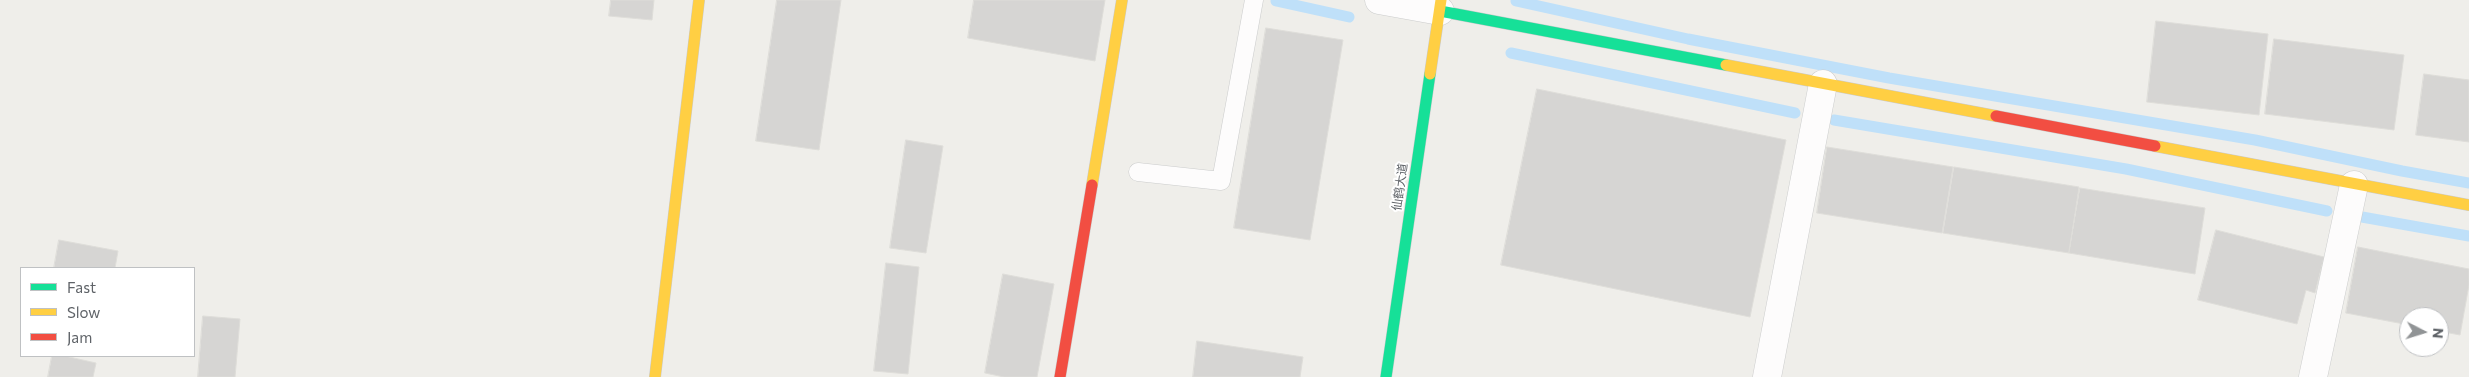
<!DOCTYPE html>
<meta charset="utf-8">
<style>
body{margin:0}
#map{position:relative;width:2469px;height:377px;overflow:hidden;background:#efeeea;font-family:Commissioner,sans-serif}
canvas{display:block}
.legend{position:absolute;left:20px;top:267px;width:175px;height:90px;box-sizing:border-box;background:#fff;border:1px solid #bfc1c3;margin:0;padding:6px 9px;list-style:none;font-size:15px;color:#5f6368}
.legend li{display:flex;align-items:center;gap:10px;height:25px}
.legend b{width:25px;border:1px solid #bfc1c3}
.north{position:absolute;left:2399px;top:307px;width:50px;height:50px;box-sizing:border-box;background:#fff;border:1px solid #bfc1c3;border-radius:50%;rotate:95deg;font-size:14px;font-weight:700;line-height:20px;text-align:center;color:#5f6368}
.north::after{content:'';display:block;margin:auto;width:18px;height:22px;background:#919496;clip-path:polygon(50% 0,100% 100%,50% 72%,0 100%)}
</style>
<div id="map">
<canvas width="2469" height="377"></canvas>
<ul class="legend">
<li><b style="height:6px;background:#16e098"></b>Fast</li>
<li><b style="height:6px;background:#ffcf43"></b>Slow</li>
<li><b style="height:6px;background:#f24e42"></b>Jam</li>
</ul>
<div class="north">N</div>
</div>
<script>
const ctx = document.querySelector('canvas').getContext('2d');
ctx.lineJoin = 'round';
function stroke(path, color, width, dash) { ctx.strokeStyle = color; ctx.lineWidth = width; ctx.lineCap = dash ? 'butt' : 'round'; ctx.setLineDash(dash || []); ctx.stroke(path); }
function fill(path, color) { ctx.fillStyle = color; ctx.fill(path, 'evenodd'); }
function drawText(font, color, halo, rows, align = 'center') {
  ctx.font = font + ' Commissioner,"Noto Sans SC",sans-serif'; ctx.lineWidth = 4; ctx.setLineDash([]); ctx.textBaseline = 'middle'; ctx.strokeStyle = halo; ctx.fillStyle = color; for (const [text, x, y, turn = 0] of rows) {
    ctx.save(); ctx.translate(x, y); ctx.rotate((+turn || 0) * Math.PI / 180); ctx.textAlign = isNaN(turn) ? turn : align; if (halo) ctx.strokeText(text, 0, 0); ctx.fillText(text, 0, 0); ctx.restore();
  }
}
stroke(new Path2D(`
 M1276,1L1349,17
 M1516,1L1688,39L1889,78L2255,140L2402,171L2469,183
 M1511,53L1795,113
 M1834,120L2126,169L2327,211
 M2362,217L2469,236`), '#bfe0f9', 11);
const building = new Path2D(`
 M611,0H654L652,20L609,16Z
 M777,0H841L819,150L756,141Z
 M974,0H1105L1095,61L968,38Z
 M2156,21L2268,34L2259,115L2147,102Z
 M1266,28L1343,40L1310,240L1234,228Z
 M2274,39L2404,55L2394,130L2265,114Z
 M2424,74L2469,80V142L2416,135Z
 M1537,89L1786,140L1750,317L1501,265Z
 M906,140L943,146L926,253L890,248Z
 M1827,147L1953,167L1942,233L1817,213Z
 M1954,167L2079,187L2069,253L1943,233Z
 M2080,188L2205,208L2195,274L2069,253Z
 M2216,230L2324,257L2315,293L2306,290L2297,324L2198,300Z
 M59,240L118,251L115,268H54Z
 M2358,247L2469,269V285L2460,335L2439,331V317H2409V325L2346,313Z
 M886,263L919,267L908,374L874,371Z
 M1003,274L1054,284L1037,377H1004L985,373Z
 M203,316L240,319L235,377H198Z
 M1197,341L1303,357L1300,377H1193Z
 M52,356H65L96,363L93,377H48Z`);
fill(building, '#d6d5d3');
stroke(building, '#deddd9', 1);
const lane = new Path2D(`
 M1138,172L1221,181L1254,0`);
const street = new Path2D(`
 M1379,0L1440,11
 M1767,377L1823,84
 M2313,377L2354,185`);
const fast = new Path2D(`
 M1440,11L1726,65
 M1386,377L1430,74`);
const slow = new Path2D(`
 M1726,65L1996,116
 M1430,74L1441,0
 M2155,146L2469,205
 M1092,185L1122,0
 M655,377L699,0`);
const jam = new Path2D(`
 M1996,116L2155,146
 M1060,377L1092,185`);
stroke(lane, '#cbcccc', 19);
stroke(street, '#cbcccc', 29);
stroke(fast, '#cacacb', 12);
stroke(slow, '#cacacb', 12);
stroke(jam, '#cacacb', 12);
stroke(lane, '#fdfcfc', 18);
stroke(street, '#fdfcfc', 28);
stroke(fast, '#16e098', 11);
stroke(slow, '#ffcf43', 11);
stroke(jam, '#f24e42', 11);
drawText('12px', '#5f6368', '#fff', [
 ["仙鹤大道",1400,187,-82]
]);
</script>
